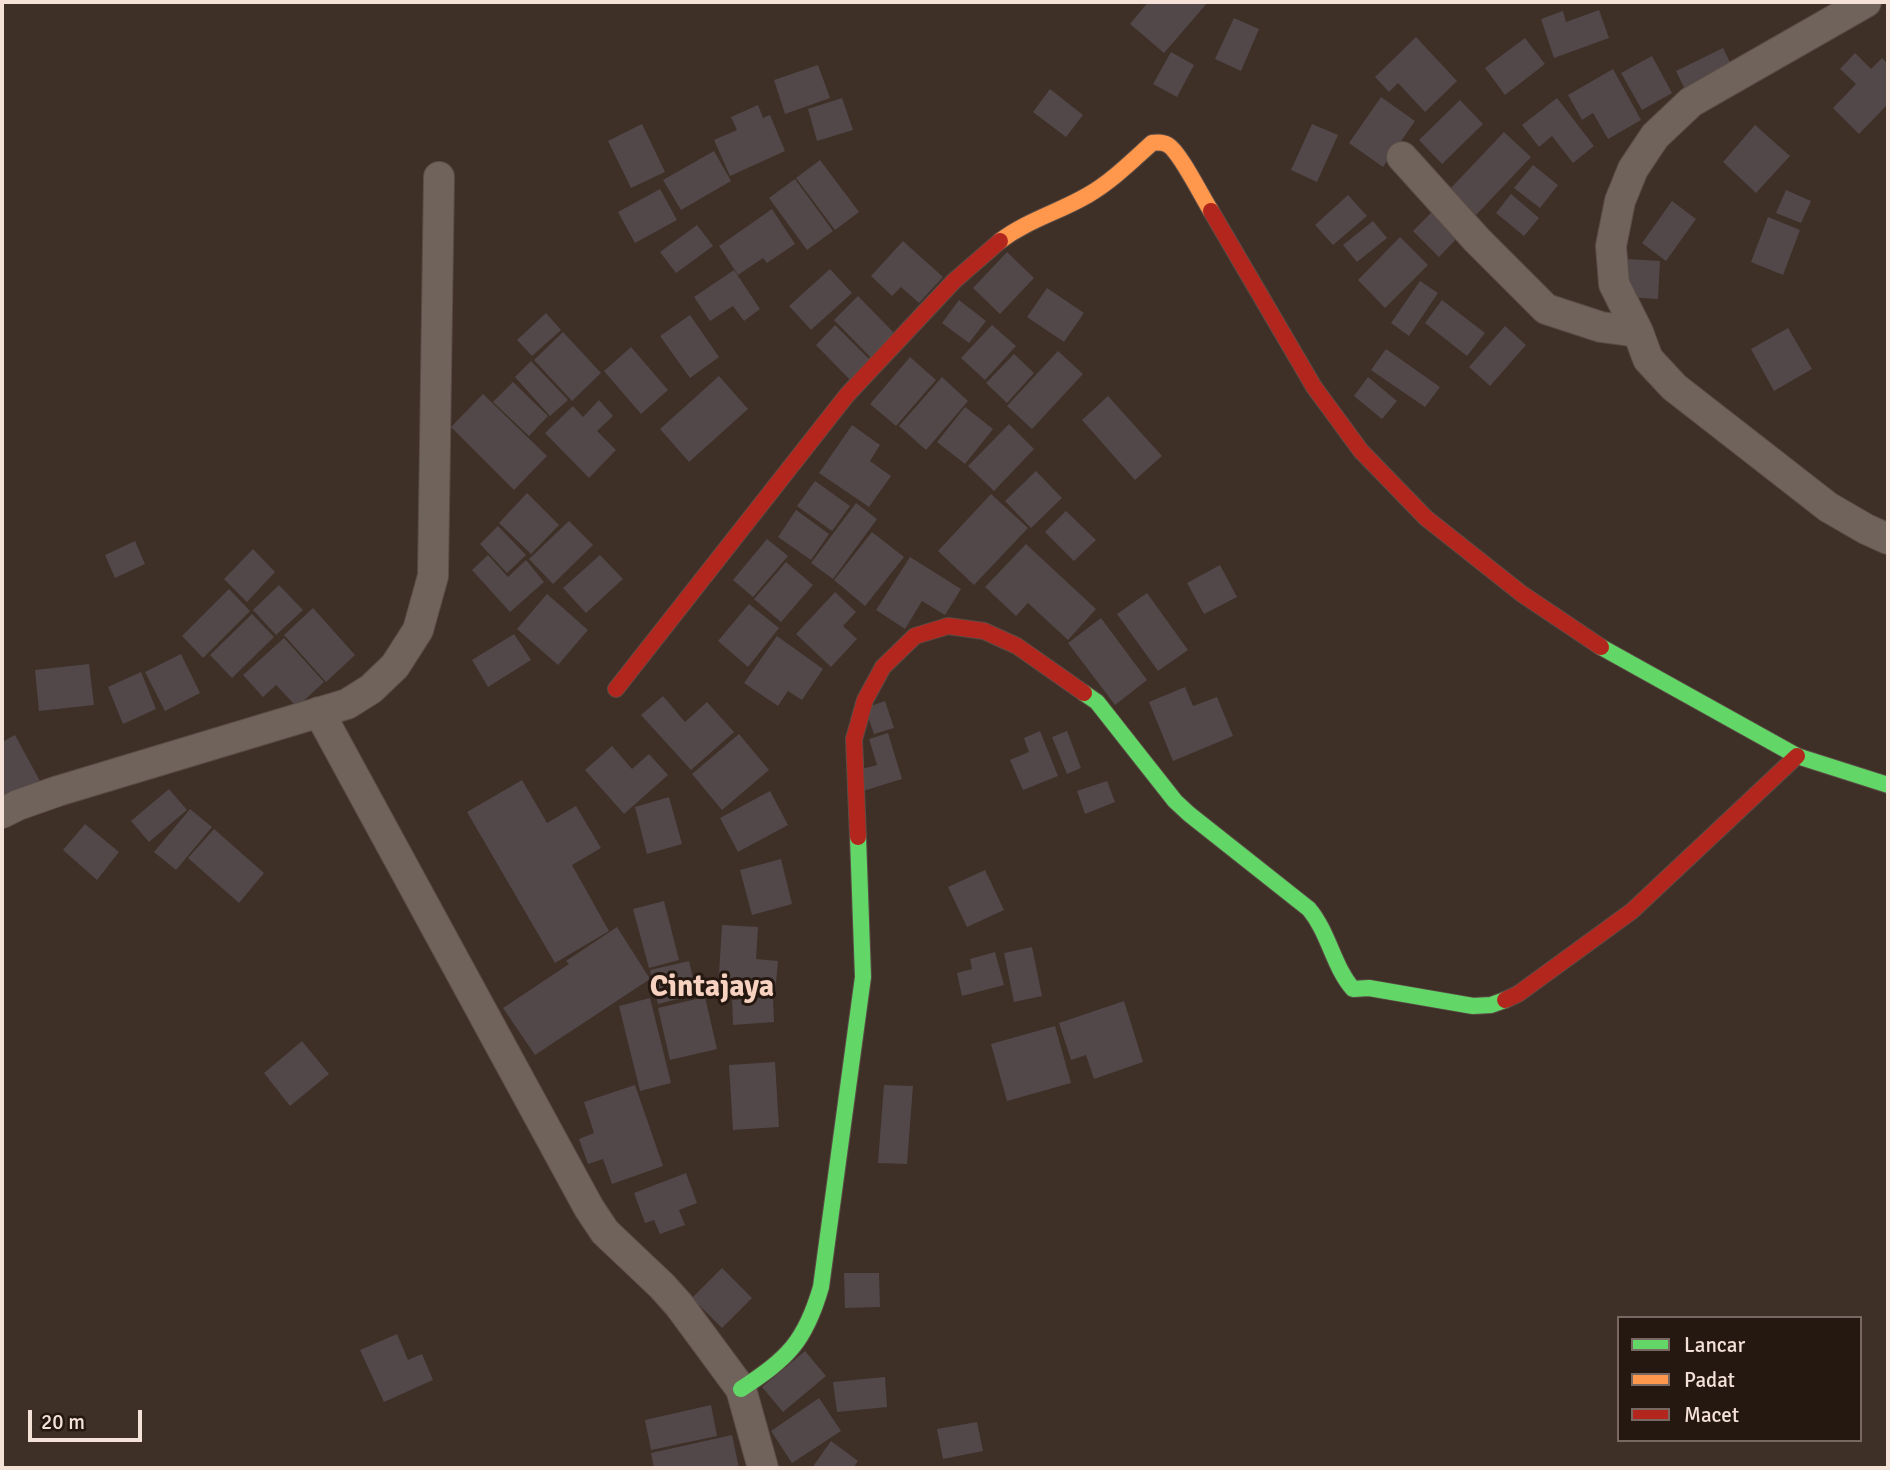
<!DOCTYPE html>
<style>
body{margin:0}
#map{position:relative;width:1890px;height:1470px;overflow:hidden;background:#3e2f27;font-family:Signika,sans-serif}
canvas{display:block}
.frame{position:absolute;inset:0;border:4px solid #f4e1d8;pointer-events:none}
.legend{position:absolute;left:1617px;top:1316px;width:245px;height:126px;box-sizing:border-box;background:#251811;border:2px solid #786861;margin:0;padding:9px 12px;list-style:none;font-size:21px;color:#f4e1d8}
.legend li{display:flex;align-items:center;gap:14px;height:35px}
.legend b{width:35px;border:2px solid #786861}
.scale{position:absolute;left:28px;top:1410px;width:114px;height:32px;box-sizing:border-box;border:4px solid #f4e1d8;border-top:0;padding-left:9px;font-size:21px;line-height:24px;white-space:nowrap;color:#f4e1d8;-webkit-text-stroke:5px #251811;paint-order:stroke}
</style>
<div id="map">
<canvas width="1890" height="1470"></canvas>
<div class="frame"></div>
<ul class="legend">
<li><b style="height:9px;background:#63d668"></b>Lancar</li>
<li><b style="height:9px;background:#ff974d"></b>Padat</li>
<li><b style="height:9px;background:#b3261e"></b>Macet</li>
</ul>
<div class="scale">20 m</div>
</div>
<script>
const ctx = document.querySelector('canvas').getContext('2d');
ctx.lineJoin = 'round';
function fill(path, color) { ctx.fillStyle = color; ctx.fill(path, 'evenodd'); }
function stroke(path, color, width, dash) { ctx.strokeStyle = color; ctx.lineWidth = width; ctx.lineCap = dash ? 'butt' : 'round'; ctx.setLineDash(dash || []); ctx.stroke(path); }
function drawText(font, color, halo, rows, align = 'center') {
  ctx.font = font + ' Signika,sans-serif'; ctx.lineWidth = 6; ctx.setLineDash([]); ctx.textBaseline = 'middle'; ctx.strokeStyle = halo; ctx.fillStyle = color; for (const [text, x, y, turn = 0] of rows) {
    ctx.save(); ctx.translate(x, y); ctx.rotate((+turn || 0) * Math.PI / 180); ctx.textAlign = isNaN(turn) ? turn : align; if (halo) ctx.strokeText(text, 0, 0); ctx.fillText(text, 0, 0); ctx.restore();
  }
}
fill(new Path2D(`
 M1148,2H1208L1164,53L1130,24Z
 M1599,10L1609,38L1554,58L1541,19L1563,11L1566,22Z
 M1234,18L1259,29L1241,71L1215,59Z
 M1416,37L1457,81L1425,112L1398,83L1389,92L1375,77Z
 M1525,38L1545,64L1505,95L1485,68Z
 M1723,48L1735,72L1688,96L1676,71Z
 M1171,52L1194,65L1177,97L1153,84Z
 M1855,53L1871,69L1882,58L1888,64V104L1859,134L1833,108L1856,84L1840,69Z
 M1652,56L1672,93L1642,110L1621,73Z
 M818,65L830,98L785,114L774,80Z
 M1613,69L1641,120L1608,139L1593,113L1582,120L1568,95Z
 M1050,89L1083,115L1066,137L1033,112Z
 M1381,97L1415,121L1383,167L1349,143Z
 M842,98L853,130L817,141L808,109Z
 M1557,98L1594,146L1573,163L1552,136L1539,147L1522,125Z
 M1460,100L1483,124L1442,164L1419,140Z
 M758,105L763,118L770,115L785,151L730,176L714,140L737,130L731,117Z
 M642,124L665,172L631,188L608,141Z
 M1312,124L1338,135L1317,182L1291,170Z
 M1755,125L1790,156L1756,193L1723,162Z
 M1504,132L1531,157L1476,215L1449,190Z
 M714,151L731,181L681,210L663,180Z
 M820,160L859,212L835,230L796,178Z
 M1533,165L1558,185L1540,208L1514,188Z
 M795,179L833,231L807,250L769,198Z
 M660,189L677,220L635,243L618,212Z
 M1786,190L1811,201L1801,223L1776,213Z
 M1511,194L1539,218L1524,236L1496,213Z
 M1348,195L1367,216L1333,245L1315,225Z
 M1672,201L1696,219L1666,261L1642,243Z
 M772,209L795,244L767,263L763,258L738,275L719,246Z
 M1435,209L1460,235L1439,257L1413,231Z
 M1768,217L1800,230L1783,275L1751,262Z
 M1373,221L1387,238L1357,262L1343,245Z
 M697,225L713,246L676,273L660,252Z
 M1400,237L1428,265L1385,308L1358,280Z
 M903,241L943,277L919,303L901,287L892,296L871,276Z
 M1007,252L1034,278L1000,314L973,288Z
 M1628,259L1660,261L1658,299L1626,297Z
 M830,269L852,293L811,330L789,306Z
 M734,270L760,309L744,321L733,306L710,321L694,297Z
 M1420,281L1438,293L1409,336L1391,323Z
 M1047,288L1084,313L1064,342L1027,317Z
 M858,296L898,337L874,361L834,320Z
 M959,300L986,321L969,343L942,323Z
 M1442,300L1485,333L1467,356L1425,323Z
 M546,313L561,330L532,356L517,340Z
 M690,315L719,357L690,378L660,336Z
 M835,325L873,363L853,383L816,345Z
 M992,325L1016,346L985,380L961,358Z
 M1505,326L1526,345L1490,386L1469,367Z
 M1788,328L1812,369L1774,391L1751,349Z
 M563,332L601,373L572,401L534,360Z
 M631,347L668,390L641,414L604,371Z
 M1386,349L1440,387L1425,407L1371,370Z
 M1058,351L1083,374L1032,429L1007,406Z
 M1014,354L1034,373L1007,403L986,383Z
 M910,357L936,380L896,426L870,404Z
 M531,361L568,400L550,416L515,377Z
 M719,376L748,409L689,462L660,429Z
 M942,377L968,401L926,450L899,426Z
 M1368,377L1397,401L1382,419L1354,396Z
 M513,382L548,416L529,436L493,402Z
 M483,394L547,456L514,490L451,427Z
 M1108,396L1162,456L1135,480L1082,420Z
 M599,400L613,416L597,431L616,450L589,478L545,433L573,406L583,417Z
 M965,407L993,429L965,464L937,442Z
 M1009,424L1034,449L994,491L968,466Z
 M852,425L880,445L870,461L891,476L869,507L819,473Z
 M1036,471L1062,498L1031,528L1005,501Z
 M815,481L850,506L832,531L797,506Z
 M527,493L559,525L531,554L499,523Z
 M991,494L1028,528L974,585L938,551Z
 M856,503L877,519L833,579L811,563Z
 M796,510L829,534L811,560L778,537Z
 M1066,511L1096,540L1074,561L1045,532Z
 M569,521L593,545L553,584L529,559Z
 M498,526L526,555L507,573L480,544Z
 M872,532L904,557L865,606L834,580Z
 M767,539L788,556L753,597L733,580Z
 M135,541L145,564L115,578L105,555Z
 M1026,544L1096,609L1068,640L1028,603L1016,616L985,587Z
 M253,549L275,572L247,602L224,579Z
 M488,555L508,577L526,560L544,582L510,612L472,570Z
 M600,555L623,579L586,613L563,588Z
 M910,557L961,589L945,615L922,601L905,629L876,610Z
 M786,562L813,585L781,622L754,599Z
 M1220,565L1237,597L1204,614L1187,583Z
 M279,585L303,610L276,635L253,610Z
 M229,589L250,611L203,658L182,636Z
 M835,592L856,612L843,626L857,639L831,667L796,634Z
 M1147,593L1188,650L1158,671L1117,614Z
 M547,594L588,630L558,665L517,629Z
 M749,604L779,628L748,667L718,641Z
 M313,608L355,655L326,682L284,635Z
 M252,614L274,637L232,678L210,655Z
 M1101,618L1147,680L1115,705L1068,643Z
 M514,634L531,660L488,687L472,660Z
 M777,636L823,669L802,700L788,691L778,706L744,683Z
 M284,638L324,682L297,707L276,685L263,697L243,675Z
 M181,654L200,693L165,711L145,672Z
 M89,664L94,705L39,711L35,670Z
 M141,672L156,709L123,724L108,687Z
 M1185,687L1193,706L1217,697L1233,736L1173,761L1149,702Z
 M663,696L685,722L707,702L734,732L691,770L641,715Z
 M885,701L894,728L874,734L865,708Z
 M1040,731L1058,776L1023,790L1010,760L1029,752L1024,738Z
 M1067,731L1081,768L1067,774L1052,737Z
 M888,733L902,779L863,791L858,770L877,765L869,739Z
 M739,734L769,770L722,810L692,774Z
 M15,735L41,783L2,804V742Z
 M612,746L632,769L649,754L668,775L624,814L585,770Z
 M522,780L547,823L576,806L601,848L572,865L609,931L555,963L467,812Z
 M1107,781L1115,802L1085,814L1077,791Z
 M169,789L187,810L149,842L131,821Z
 M770,791L788,825L738,852L720,818Z
 M669,797L682,844L647,854L635,807Z
 M190,809L212,827L176,870L154,852Z
 M85,824L119,852L97,880L63,850Z
 M214,829L264,873L239,903L188,858Z
 M781,859L792,904L752,915L740,870Z
 M985,870L1004,910L967,927L948,887Z
 M664,901L679,960L649,968L633,909Z
 M722,925L758,927L756,959L778,961L775,994L718,991Z
 M617,927L650,979L535,1055L503,1008L569,964L566,961Z
 M1032,947L1042,996L1014,1002L1004,953Z
 M995,952L1004,985L962,996L957,973L972,969L970,959Z
 M689,961L697,994L658,1004L650,970Z
 M705,997L717,1049L670,1060L658,1008Z
 M773,997L774,1022L733,1025L732,1000Z
 M650,998L671,1083L640,1091L619,1006Z
 M1124,1001L1143,1062L1094,1079L1086,1055L1071,1060L1059,1023Z
 M1055,1026L1071,1083L1007,1101L991,1044Z
 M302,1041L329,1074L290,1106L264,1073Z
 M775,1062L779,1127L733,1130L729,1065Z
 M635,1085L663,1166L612,1184L603,1159L588,1164L579,1139L594,1133L584,1102Z
 M884,1085L913,1086L907,1164L878,1163Z
 M686,1173L697,1203L679,1210L685,1225L660,1234L654,1220L645,1223L634,1193Z
 M722,1268L752,1298L722,1328L692,1298Z
 M844,1273H879L880,1307L845,1308Z
 M397,1334L408,1360L422,1354L433,1380L384,1402L360,1350Z
 M805,1351L826,1376L783,1412L762,1387Z
 M885,1377L887,1407L837,1412L833,1382Z
 M819,1398L841,1431L792,1463L771,1431Z
 M711,1405L717,1436L651,1450L645,1420Z
 M977,1422L983,1451L943,1459L937,1429Z
 M732,1435L739,1468H654L651,1453Z
 M831,1441L858,1461L853,1468H812Z`), '#52484a');
const street = new Path2D(`
 M1866,2L1691,102L1655,136L1633,169L1620,201L1611,246L1614,284L1638,332L1648,359L1674,387L1828,507L1866,529L1888,539
 M1402,157L1477,240L1546,309L1601,327L1638,332
 M319,712L589,1208L605,1232L662,1286L679,1305L741,1389L763,1468
 M2,813L18,805L58,791L347,704L371,689L395,666L418,630L433,576L439,177`);
const fast = new Path2D(`
 M1601,647L1797,756L1888,785
 M1084,693L1097,702L1175,801L1189,814L1309,909C1329,933 1333,966 1353,989L1369,988L1473,1006L1491,1005L1505,1000
 M741,1389C788,1358 805,1342 821,1287L863,977L858,837`);
const slow = new Path2D(`
 M1000,241C1028,220 1059,212 1088,195C1112,181 1132,161 1152,143C1158,142 1163,142 1168,145C1180,152 1202,197 1211,211`);
const jam = new Path2D(`
 M1211,211L1314,387L1361,451L1426,518L1522,594L1601,647
 M616,689L847,395L954,281L1000,241
 M858,837L854,739L865,700L883,667L915,636L948,626L984,631L1017,646L1084,693
 M1505,1000L1518,994L1632,911L1797,756`);
stroke(street, '#5a4c45', 32);
stroke(fast, '#5a4c45', 18);
stroke(slow, '#5a4c45', 18);
stroke(jam, '#5a4c45', 18);
stroke(street, '#6f635c', 30);
stroke(fast, '#63d668', 16);
stroke(slow, '#ff974d', 16);
stroke(jam, '#b3261e', 16);
drawText('bold 30px', '#f7d2c0', '#251811', [
 ["Cintajaya",712,988]
]);
</script>
